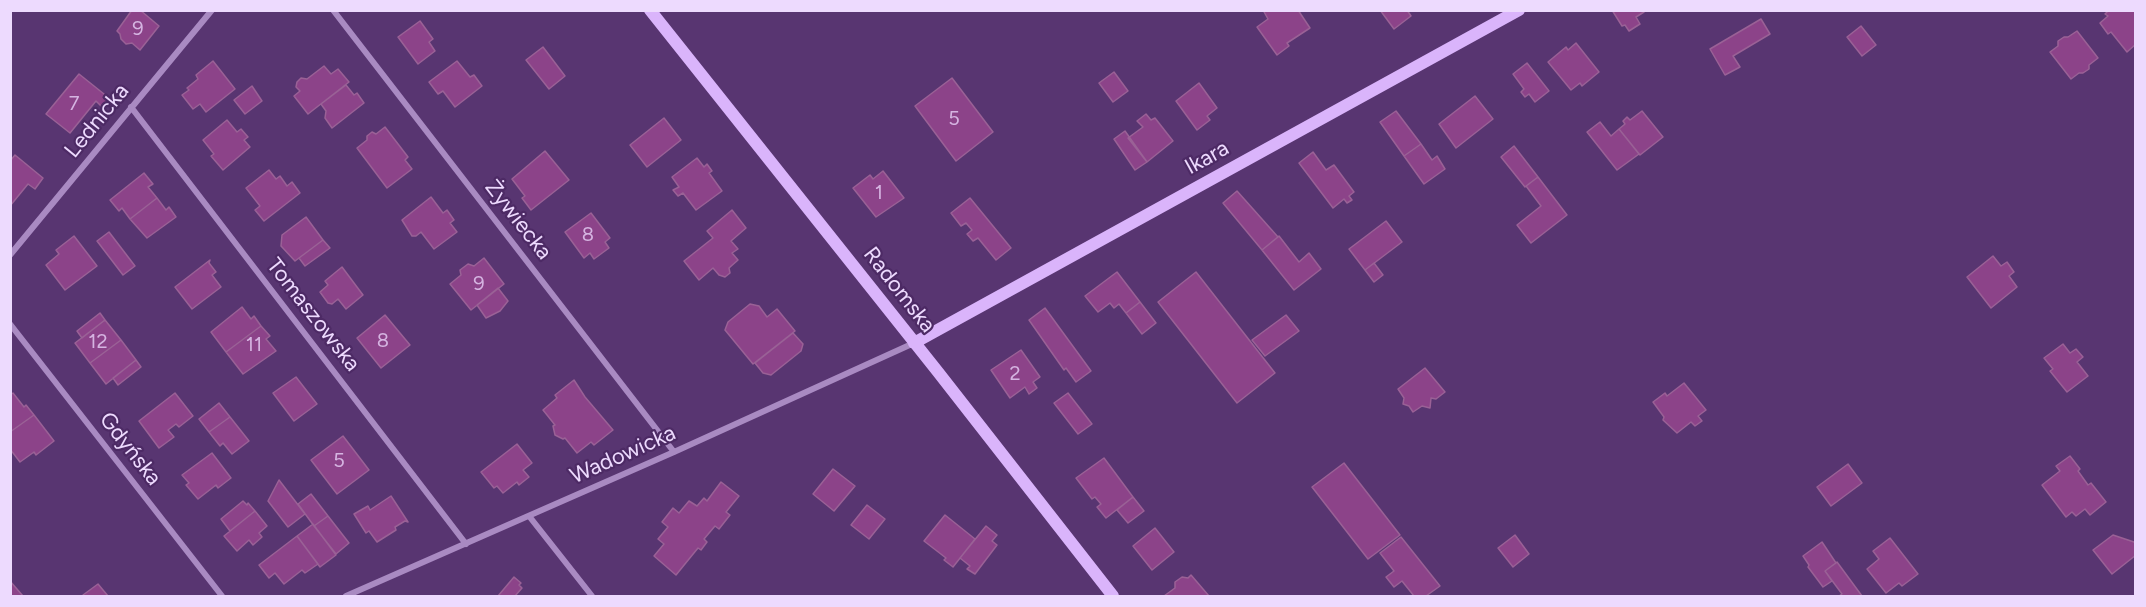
<!DOCTYPE html>
<meta charset="utf-8">
<style>
body{margin:0}
#map{position:relative;width:2146px;height:607px;overflow:hidden;background:#583571;font-family:Figtree,sans-serif}
canvas{display:block}
.frame{position:absolute;inset:0;border:12px solid #eddafe;pointer-events:none}
</style>
<div id="map">
<canvas width="2146" height="607"></canvas>
<div class="frame"></div>
</div>
<script>
const ctx = document.querySelector('canvas').getContext('2d');
ctx.lineJoin = 'round';
function fill(path, color) { ctx.fillStyle = color; ctx.fill(path, 'evenodd'); }
function stroke(path, color, width, dash) { ctx.strokeStyle = color; ctx.lineWidth = width; ctx.lineCap = dash ? 'butt' : 'round'; ctx.setLineDash(dash || []); ctx.stroke(path); }
function drawText(font, color, halo, rows, align = 'center') {
  ctx.font = font + ' Figtree,sans-serif'; ctx.lineWidth = 4.5; ctx.setLineDash([]); ctx.textBaseline = 'middle'; ctx.strokeStyle = halo; ctx.fillStyle = color; for (const [text, x, y, turn = 0] of rows) {
    ctx.save(); ctx.translate(x, y); ctx.rotate((+turn || 0) * Math.PI / 180); ctx.textAlign = isNaN(turn) ? turn : align; if (halo) ctx.strokeText(text, 0, 0); ctx.fillText(text, 0, 0); ctx.restore();
  }
}
const building = new Path2D(`
 M132,10H140L159,26L140,50L132,43L126,44L121,39L120,34L117,31Z
 M1263,10H1298L1310,28L1287,43L1289,46L1277,55L1257,27L1268,19Z
 M1380,10H1407L1411,16L1394,29Z
 M1612,10H1643L1644,12L1636,17L1640,24L1629,31L1625,25L1622,26Z
 M2109,10H2136V44L2127,52L2111,32L2108,34L2100,23L2108,16L2105,14Z
 M1761,19L1770,34L1733,56L1740,67L1725,75L1710,49Z
 M420,21L433,39L429,42L435,51L418,64L398,37Z
 M1861,26L1876,45L1862,56L1847,37Z
 M2077,31L2098,58L2089,65V69L2083,73H2079L2071,79L2050,52L2058,46V41L2064,37H2068Z
 M1576,43L1599,72L1582,86L1580,83L1571,90L1548,62L1566,47L1568,50Z
 M543,47L565,76L549,89L526,60Z
 M213,61L235,89L206,112L200,104L193,109L182,95L189,90L187,88L198,79L196,75Z
 M457,61L470,77L474,75L482,86L455,107L443,91L438,94L429,82Z
 M1527,63L1549,91L1535,102L1529,94L1525,97L1521,92L1524,89L1513,74Z
 M324,66L331,74L338,69L349,82L308,114L294,96L300,91L296,87L297,82L301,78L307,79Z
 M1114,72L1128,91L1113,102L1099,83Z
 M79,74L109,98L102,107L96,101L70,133L46,114Z
 M952,78L993,132L956,161L915,106Z
 M1199,83L1217,108L1207,116L1210,120L1197,130L1176,101Z
 M346,85L354,95L357,93L364,103L332,128L325,118L326,111L321,104Z
 M252,86L262,101L245,114L234,100Z
 M1475,96L1493,119L1456,148L1439,124Z
 M1396,111L1421,144L1404,156L1380,122Z
 M1642,111L1663,137L1640,155L1619,129L1625,124L1623,121L1627,117L1630,120Z
 M1146,114L1151,120L1155,118L1173,141L1147,162L1128,138L1143,127L1137,121Z
 M664,118L681,140L647,167L630,145Z
 M227,120L237,132L241,129L248,137L244,140L250,147L223,170L211,156L214,154L203,140Z
 M1600,122L1611,136L1619,129L1639,154L1617,170L1587,132Z
 M385,127L408,157L405,160L412,169L387,188L357,148L367,140V136L372,132L376,134Z
 M1125,131L1147,162L1135,170L1114,139Z
 M1421,144L1432,160L1437,156L1445,169L1424,184L1404,156Z
 M1514,146L1538,177L1525,187L1501,157Z
 M545,151L569,180L531,210L522,198L525,196L512,179Z
 M1313,152L1326,170L1334,165L1354,192L1349,196L1352,200L1347,203L1344,199L1333,208L1299,163Z
 M15,155L43,178L35,189L28,184L10,206V161Z
 M697,158L704,167L707,164L712,171L709,173L722,191L696,210L683,193L678,196L673,190L679,187L672,177Z
 M269,170L276,179L280,176L287,186L292,182L300,193L264,221L255,210L260,206L246,188Z
 M883,171L904,198L876,217L853,188L870,175L873,179Z
 M144,173L153,184L148,187L157,198L130,219L122,208L119,211L110,200Z
 M1538,177L1567,215L1531,243L1517,225L1541,206L1526,186Z
 M1237,191L1278,237L1262,250L1223,203Z
 M431,197L443,213L447,210L454,220L450,223L457,232L434,249L421,232L416,236H412L402,220Z
 M157,198L166,210L169,207L176,217L147,238L130,219Z
 M970,198L1011,248L996,260L978,238L973,241L967,234L972,230L966,223L961,226L951,213Z
 M732,210L746,228L731,241L738,249L732,253L738,260L729,268L730,273L725,277L719,275L713,268L699,280L684,261L713,238L707,231Z
 M591,213L610,238L605,242L609,248L594,259L590,253L584,258L565,232Z
 M306,217L323,240L295,261L281,246L282,235Z
 M1386,221L1402,242L1365,270L1349,249Z
 M109,232L135,266L123,275L97,241Z
 M74,236L97,266L65,290L46,265L59,254L56,250Z
 M1279,236L1299,262L1309,253L1321,269L1294,290L1262,250Z
 M323,240L330,248L305,266L299,258Z
 M1993,256L2001,266L2007,262L2014,272L2009,276L2017,287L1991,308L1967,277Z
 M484,258L504,284L471,310L450,284L461,275L460,270L468,264L474,266Z
 M210,260L209,263L216,272L212,275L221,287L192,309L175,287Z
 M1374,263L1383,275L1374,282L1365,270Z
 M342,267L363,295L346,309L338,299L332,304L328,303L320,292L328,285L325,281Z
 M1117,272L1140,302L1126,313L1119,304L1114,308L1110,303L1098,312L1085,296Z
 M1196,272L1275,373L1237,403L1158,302Z
 M498,288L508,301L500,311L486,318L477,305Z
 M1140,302L1156,323L1142,334L1126,313Z
 M750,304L759,306L767,317L777,309L795,331L753,364L725,330L728,322Z
 M242,307L251,319L254,316L261,326L226,352L211,332Z
 M1045,308L1091,371L1076,382L1066,368L1064,370L1029,320Z
 M100,313L105,320L82,338L77,331Z
 M385,315L410,345L381,368L357,338Z
 M1286,315L1299,331L1265,356L1252,340Z
 M105,320L121,340L90,363L75,343Z
 M261,326L270,336L266,339L276,351L243,374L226,352Z
 M793,333L803,344L801,351L771,375L763,373L755,363Z
 M121,340L136,360L106,384L90,363Z
 M2063,344L2070,353L2076,349L2083,357L2077,362L2088,376L2067,392L2050,371L2053,369L2044,358Z
 M1021,350L1040,377L1033,382L1037,388L1029,394L1025,387L1010,398L991,370Z
 M136,360L141,367L118,385L113,378Z
 M1425,368L1445,392L1436,399L1431,398L1430,408L1422,406L1413,412L1409,406L1403,404L1404,398L1398,389Z
 M296,377L317,404L294,421L273,393Z
 M574,380L585,397L613,430L594,445L591,442L577,453L565,438L563,439L555,435L553,426L555,425L543,410L557,398L555,395Z
 M1684,383L1706,410L1698,416L1702,421L1695,426L1691,422L1677,433L1663,420L1664,417L1653,402L1665,393L1667,396Z
 M13,393L24,407L26,405L34,415L10,432V395Z
 M175,393L193,416L179,427L176,424L168,430L174,437L159,448L139,421Z
 M1068,393L1092,424L1078,434L1054,403Z
 M219,403L230,417L209,432L199,419Z
 M34,415L54,441L36,455L34,452L20,462L10,449V432Z
 M230,417L249,441L232,454L223,443L220,446L209,432Z
 M343,436L369,470L337,494L311,460Z
 M517,444L532,463L523,470L529,477L519,485L517,482L503,493L497,486L494,488L481,472Z
 M212,453L231,478L218,488L216,485L198,499L186,485L189,483L182,475Z
 M2070,456L2080,469L2078,471L2088,485L2091,483L2106,502L2090,515L2085,509L2076,516L2072,512L2066,517L2042,485L2060,471L2056,466Z
 M1104,458L1133,497L1106,518L1097,507L1101,504L1095,497L1092,499L1076,478Z
 M1344,463L1400,535L1368,559L1312,487Z
 M1848,464L1862,483L1831,506L1817,487Z
 M833,469L855,486L834,511L813,494Z
 M279,480L305,514L288,527L268,501Z
 M721,482L739,496L726,512L730,515L719,529L715,526L704,539L707,542L701,550L698,548L676,575L654,556L664,544L658,539L668,527L662,522L673,508L679,513L689,501L697,506L704,498L707,501Z
 M311,494L328,516L314,526L298,504Z
 M391,496L408,522L405,521L395,527L396,530L377,542L369,531L366,533L354,514L368,506L370,510Z
 M1133,497L1144,511L1128,523L1117,510Z
 M243,501L247,505L248,503L255,511L230,531L221,519Z
 M867,505L885,519L869,539L851,525Z
 M255,511L267,526L259,533L262,537L253,545L249,540L237,551L224,536Z
 M945,515L975,539L953,567L944,560L946,558L924,541Z
 M328,516L349,543L336,554L314,526Z
 M313,524L336,555L320,567L297,536Z
 M986,526L997,535L992,541L997,545L975,574L967,569L970,566L960,558Z
 M1155,528L1174,552L1152,570L1133,546Z
 M1515,535L1529,554L1513,567L1498,548Z
 M2113,535L2134,542L2136,544V555L2112,574L2093,550Z
 M297,536L318,564L305,573L302,570L284,584L275,573L269,578L259,565Z
 M1401,537L1440,586L1426,596H1414L1402,581L1394,587L1386,577L1394,571L1380,553Z
 M1890,538L1918,574L1902,586L1899,583L1886,593L1867,569L1879,559L1873,551Z
 M1822,542L1836,563L1825,571L1832,581L1823,587L1808,567L1809,565L1803,556Z
 M1837,562L1862,596H1839L1842,594L1825,571Z
 M1191,575L1209,596H1164L1175,588V582L1182,577L1188,578Z
 M514,577L521,583L519,585L522,588L515,596H498Z
 M10,581L23,596H10Z
 M98,584L108,596H84L83,595Z`);
fill(building, '#8c4389');
stroke(building, '#9a6196', 1.5);
stroke(new Path2D(`
 M333,10L674,452
 M131,107L466,544
 M10,255L212,10
 M10,324L222,596
 M529,516L592,596
 M346,596L674,452L914,343`), '#a98ac2', 6);
stroke(new Path2D(`
 M650,10L938,372L1113,596
 M914,343L1519,10`), '#dab4fb', 12);
drawText('20px', '#d5b4e1', null, [
 ["9",138,29],
 ["7",74,104],
 ["5",954,119],
 ["1",879,193],
 ["8",588,235],
 ["9",479,284],
 ["8",383,341],
 ["12",98,342],
 ["11",254,345],
 ["2",1015,374],
 ["5",339,461]
]);
drawText('22px', '#eddafe', '#4d2a65', [
 ["Lednicka",97,121,-51],
 ["Ikara",1207,158,-29],
 ["Żywiecka",518,220,52],
 ["Radomska",899,290,52],
 ["Tomaszowska",313,315,52],
 ["Gdyńska",130,449,52],
 ["Wadowicka",623,455,-24]
]);
</script>
